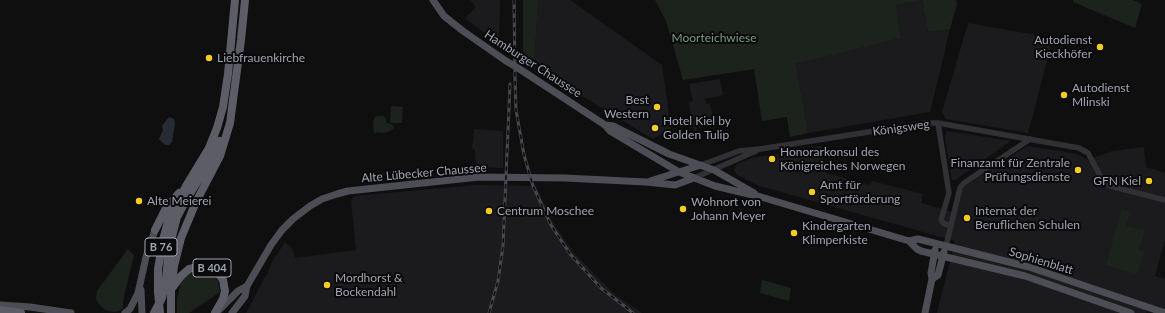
<!DOCTYPE html>
<html>
<head>
<meta charset="utf-8">
<style>
	body { margin:0 }
	canvas { display:block; background:#0f0f10 }
</style>
</head>
<body>
<canvas width="1165" height="313"></canvas>
<script>
const ctx = document.querySelector('canvas').getContext('2d');
ctx.lineJoin = 'round';
function paint(path, color) { ctx.fillStyle = color; ctx.fill(path, 'evenodd'); }
const poly = rows => new Path2D(rows.map(r => 'M' + r).join(''));
function stroke(path, color, width, dash) { ctx.strokeStyle = color; ctx.lineWidth = width; ctx.lineCap = dash ? 'butt' : 'round'; ctx.setLineDash(dash || []); ctx.stroke(path); }
function label(font, color, halo, rows, align = 'center') {
  ctx.font = font + ' Lato,sans-serif'; ctx.lineWidth = 4; ctx.setLineDash([]); ctx.textBaseline = 'middle'; ctx.strokeStyle = halo; ctx.fillStyle = color; for (const [text, x, y, turn = 0] of rows) {
    ctx.save(); ctx.translate(x, y); ctx.rotate((+turn || 0) * Math.PI / 180); ctx.textAlign = isNaN(turn) ? turn : align; if (halo) ctx.strokeText(text, 0, 0); ctx.fillText(text, 0, 0); ctx.restore();
  }
}
paint(poly([
	[470,0,500,0,499,44,465,18,476,7],
	[538,0,570,0,662,65,671,128,653,139,534,67],
	[922,0,928,32,950,29,930,112,808,133,796,64,901,38,896,5],
	[968,23,1053,38,1028,133,946,119,942,112],
	[720,79,723,95,704,99,705,99,706,104,710,103,715,125,699,128,698,123,696,123,697,131,694,132,689,102,693,101,689,84],
	[474,129,503,131,503,168,476,167,475,150,472,149],
	[947,131,1011,141,955,180,952,180,945,137],
	[821,146,826,173,870,185,872,181,923,194,921,203,956,213,962,190,966,185,1027,146,1077,154,1088,160,1112,151,1144,147,1146,167,1165,173,1165,239,1155,276,1165,279,1165,310,1148,304,1146,313,937,313,955,241,760,186,737,175,734,169,737,164,753,158],
	[477,185,536,186,552,221,573,252,614,294,642,313,246,313,268,272,272,262,285,242,292,248,295,258,356,250,351,201,354,196]
]), '#1b1b1d');
paint(poly([
	[523,0,538,0,534,67,523,60],
	[655,0,956,0,957,4,950,29,928,32,922,0,896,5,901,38,796,64,808,133,790,137,787,117,762,121,754,69,683,80,666,21],
	[1073,0,1133,0,1142,4,1135,28,1073,2],
	[391,106,403,107,402,123,390,123],
	[378,116,384,116,387,123,393,125,394,128,393,129,388,132,382,133,378,132,374,134,373,122,375,117],
	[1122,209,1130,212,1126,226,1145,230,1139,250,1144,252,1137,274,1106,265],
	[128,249,134,255,123,301,123,308,119,311,114,312,108,311,104,309,99,304,96,299,97,291],
	[199,270,210,272,218,281,220,292,192,311,189,313,177,313,177,299,181,282,185,277,192,272],
	[762,280,791,288,789,301,760,293]
]), '#1c231d');
paint(poly([
	[169,117,174,119,175,123,172,142,169,145,165,145,159,139,163,130,162,126]
]), '#262c34');
stroke(poly([
	[938,123,948,187,949,193,941,220,943,223,950,226],
	[701,165,739,151,760,149,926,123,938,123,1079,148,1088,153,1102,179,1110,186,1165,200],
	[694,178,756,151],
	[946,246,960,188,964,183,1030,139]
]), '#303035', 5.5);
stroke(poly([
	[433,0,444,16,463,31,506,61],
	[518,68,605,125,613,126,669,154,714,170,754,193],
	[605,125,610,131,679,172,715,186,761,197,909,241,918,239,1029,267,1165,313],
	[650,181,701,165],
	[909,241,917,249,921,251,1025,276,1131,313],
	[932,279,938,275,944,252],
	[141,290,142,313],
	[0,305,30,307,71,313],
	[125,313,130,309,138,293,146,257,155,230],
	[216,313,238,291,247,286],
	[232,313,245,296,247,286,271,245,282,230,293,219,310,206,322,199,337,194,348,191,479,177,565,178,646,182,675,185,694,178],
	[925,313,932,279,931,273,935,250]
]), '#4c4d55', 7);
stroke(poly([
	[155,230,165,210,179,193],
	[166,279,169,248,177,217,185,202,212,158,220,141],
	[172,288,181,276,189,269,200,266,211,268,218,273,223,280,225,291,223,299,215,313],
	[0,310,21,313],
	[160,313,158,292,158,269,163,240,168,221,186,186,209,148,217,128,223,107,228,74,235,0],
	[171,313,171,291,174,266,181,238,196,202,220,156,230,123,241,40,245,0]
]), '#5c5d67', 8);
const rail = poly([
	[514,0,515,79,516,110,524,155,533,186,551,225,570,254,601,288,633,313],
	[489,313,498,281,503,246,510,84]
]);
stroke(rail, '#47484f', 3);
stroke(rail, '#0a0a0b', 1.5, [4.5]);
stroke(poly([
	[506,61,518,68]
]), '#4c4d55', 7);
stroke(poly([
	[154,313,162,298,166,279]
]), '#5c5d67', 8);
for (const [x, y, r, color] of [
	[1100,47,4,"#f4cd24"],
	[209,58,4,"#f4cd24"],
	[1064,95,4,"#f4cd24"],
	[657,107,4,"#f4cd24"],
	[655,128,4,"#f4cd24"],
	[772,159,4,"#f4cd24"],
	[1078,170,4,"#f4cd24"],
	[1149,181,4,"#f4cd24"],
	[812,192,4,"#f4cd24"],
	[139,201,4,"#f4cd24"],
	[683,209,4,"#f4cd24"],
	[489,211,4,"#f4cd24"],
	[967,218,4,"#f4cd24"],
	[794,233,4,"#f4cd24"],
	[327,285,4,"#f4cd24"]
]) { const dot = new Path2D(); dot.arc(x, y, r, 0, 2 * Math.PI); ctx.fillStyle = color; ctx.fill(dot); stroke(dot, '#0a0a0b', 1.5); }
for (const [x, y, w] of [
	[161,247,32],
	[212,268,38]
]) { const box = new Path2D(); box.roundRect(x - w / 2, y - 9, w, 18, 3); ctx.fillStyle = '#0a0a0b'; ctx.fill(box); stroke(box, '#a0a3b2', 1); }
label('bold 11px', '#a0a3b2', null, [
	["B 76",161,247],
	["B 404",212,268]
]);
label('12px', '#769e7e', '#0a0a0b', [
	["Moorteichwiese",714,38]
]);
label('12px', '#a0a3b2', '#0a0a0b', [
	["Autodienst",1092,40,"right"],
	["Kieckhöfer",1092,54,"right"],
	["Liebfrauenkirche",217,58],
	["Autodienst",1072,88],
	["Mlinski",1072,102],
	["Best",649,100,"right"],
	["Western",649,114,"right"],
	["Hotel Kiel by",663,121],
	["Golden Tulip",663,135],
	["Honorarkonsul des",780,152],
	["Königreiches Norwegen",780,166],
	["Finanzamt für Zentrale",1070,163,"right"],
	["Prüfungsdienste",1070,177,"right"],
	["GFN Kiel",1141,181,"right"],
	["Amt für",820,185],
	["Sportförderung",820,199],
	["Alte Meierei",147,201],
	["Wohnort von",691,202],
	["Johann Meyer",691,216],
	["Centrum Moschee",497,211],
	["Internat der",975,211],
	["Beruflichen Schulen",975,225],
	["Kindergarten",802,226],
	["Klimperkiste",802,240],
	["Mordhorst &",335,278],
	["Bockendahl",335,292]
], 'left');
label('12px', '#a0a3b2', '#0a0a0b', [
	["Hamburger Chaussee",533,64,33],
	["Königsweg",901,128,-8],
	["Alte Lübecker Chaussee",424,173,-5],
	["Sophienblatt",1041,261,17]
]);
</script>
</body>
</html>
